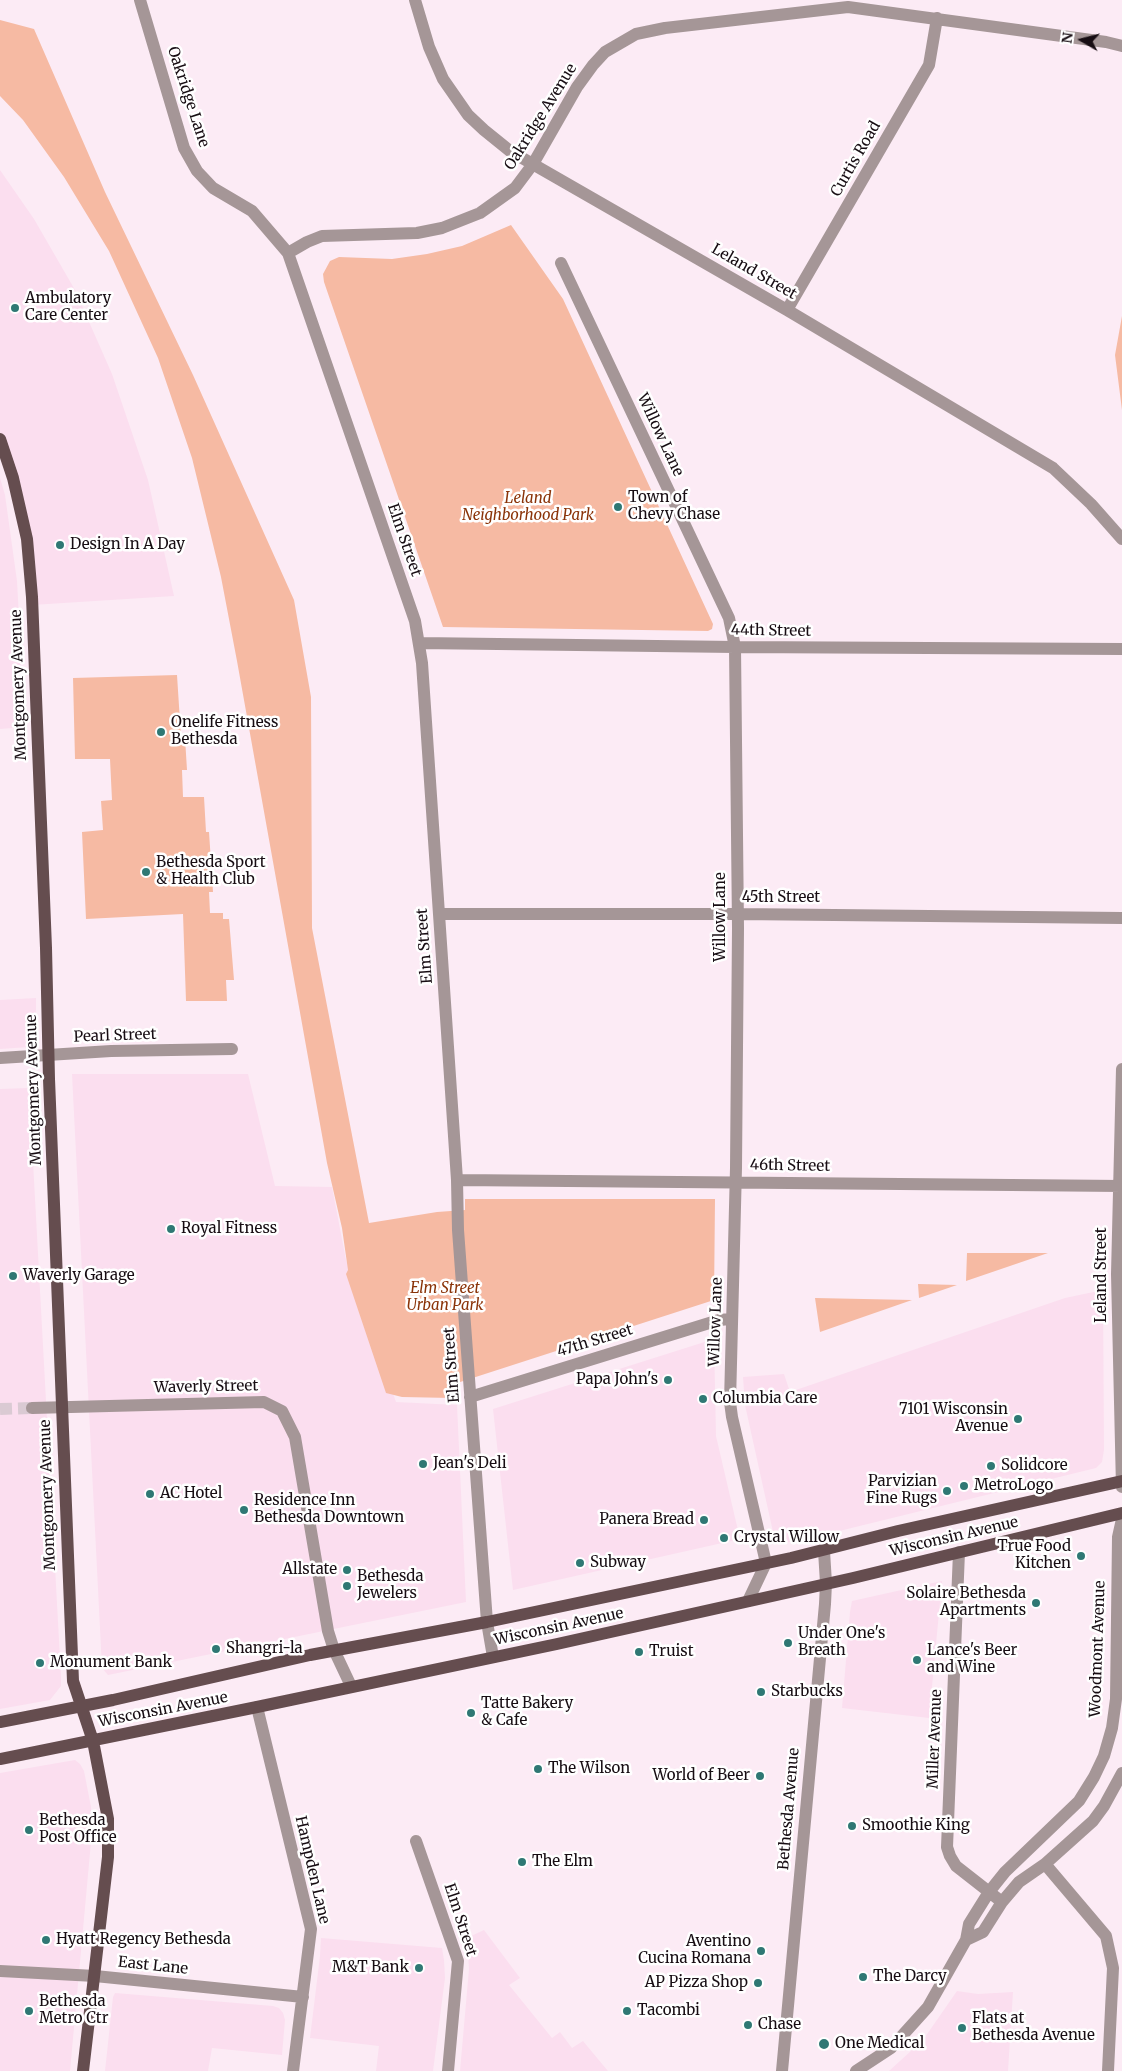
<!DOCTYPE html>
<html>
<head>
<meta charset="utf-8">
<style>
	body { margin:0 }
	#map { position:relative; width:1122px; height:2071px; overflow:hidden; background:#fcebf5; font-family:Merriweather,serif }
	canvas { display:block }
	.north { position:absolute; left:1057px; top:15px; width:50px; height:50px; -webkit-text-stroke:4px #fff; paint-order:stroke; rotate:278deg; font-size:14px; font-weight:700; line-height:20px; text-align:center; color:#170d13 }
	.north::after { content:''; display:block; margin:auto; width:18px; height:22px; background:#170d13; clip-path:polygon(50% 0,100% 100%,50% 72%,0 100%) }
</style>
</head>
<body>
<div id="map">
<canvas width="1122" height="2071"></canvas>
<div class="north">N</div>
</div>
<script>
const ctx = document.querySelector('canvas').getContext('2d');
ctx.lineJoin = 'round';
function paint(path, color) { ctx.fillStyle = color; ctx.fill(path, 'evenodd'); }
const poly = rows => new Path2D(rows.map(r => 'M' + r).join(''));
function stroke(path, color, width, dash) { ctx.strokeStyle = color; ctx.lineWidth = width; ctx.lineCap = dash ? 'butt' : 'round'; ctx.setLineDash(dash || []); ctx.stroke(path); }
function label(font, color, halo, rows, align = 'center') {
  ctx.font = font + ' Merriweather,serif'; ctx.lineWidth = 5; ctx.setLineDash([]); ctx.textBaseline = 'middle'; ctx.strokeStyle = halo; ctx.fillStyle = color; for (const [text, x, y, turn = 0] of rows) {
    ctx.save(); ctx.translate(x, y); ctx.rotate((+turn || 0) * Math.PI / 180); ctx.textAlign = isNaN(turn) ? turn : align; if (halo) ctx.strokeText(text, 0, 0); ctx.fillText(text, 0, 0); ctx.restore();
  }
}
paint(poly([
	[0,170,34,219,75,290,112,374,148,480,174,596,32,605,27,539,0,439],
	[0,478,5,495,17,581,25,727,0,729],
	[36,998,36,1038,34,1043,29,1047,0,1049,0,1000],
	[72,1074,248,1074,275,1186,332,1187,346,1260,396,1402,457,1405,466,1602,108,1675,102,1668],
	[29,1088,61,1677,61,1686,50,1700,0,1709,0,1089],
	[1103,1290,1104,1450,1102,1462,1096,1468,827,1534,780,1544,775,1541,745,1405,743,1377,784,1374,790,1392,1065,1298],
	[714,1339,716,1436,740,1539,513,1590,493,1409],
	[942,1581,929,1718,842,1708,850,1612,852,1601],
	[75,1760,80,1764,84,1771,91,1807,92,1831,70,2071,0,2071,0,1773],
	[484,1930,520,1978,509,1985,552,2038,560,2032,572,2048,583,2041,608,2071,460,2071,469,1969,467,1938],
	[321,1938,442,1948,444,1960,445,1978,433,2071,376,2071,379,2046,310,2038,320,1956],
	[957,1991,978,1994,1013,1992,1008,2071,889,2071,923,2040],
	[115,1993,273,2006,279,2008,283,2013,285,2020,282,2055,212,2048,208,2071,105,2071,113,1997]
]), '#fbdeef');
paint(poly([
	[0,20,34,29,105,192,193,375,294,600,311,697,312,928,369,1223,437,1212,465,1210,465,1199,715,1199,714,1300,454,1384,452,1398,402,1397,386,1393,346,1274,348,1270,342,1228,327,1163,237,661,221,577,192,458,158,358,109,251,64,177,23,120,0,96],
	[511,225,563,299,713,624,712,629,708,631,443,627,324,282,323,274,330,261,339,257,392,259,427,254,462,246],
	[1122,316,1122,410,1115,355],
	[177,675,181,737,185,738,187,770,182,770,183,797,204,797,206,832,209,832,213,892,209,892,210,913,223,913,223,919,229,919,234,980,226,980,227,1001,186,1001,183,914,86,919,82,832,103,830,101,801,112,800,110,759,75,759,73,678],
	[967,1253,1048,1253,966,1281],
	[918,1284,957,1285,919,1298],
	[815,1298,912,1300,820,1332]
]), '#f6baa3');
stroke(poly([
	[0,1409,32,1408]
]), '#dacad3', 12, [12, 6]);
stroke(poly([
	[140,0,184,148,197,171,213,188,252,211,288,253,415,621,422,663,457,1180,458,1230,487,1622,493,1657],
	[415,0,429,47,443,79,468,115,484,130,510,151,787,310,1053,468,1091,504,1122,539],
	[288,253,307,242,322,236,417,233,442,228,480,213,515,188,533,164,577,87,593,65,605,52,636,34,665,28,848,7,1106,42,1122,46],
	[561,263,729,618,735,647,738,928,736,1168,730,1402,732,1417,766,1563,748,1601],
	[787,310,929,65,937,18],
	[419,643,735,647,1122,649],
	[439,914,738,914,1122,918],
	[0,1058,111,1051,232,1049],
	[1122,1069,1117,1274,1122,1487],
	[457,1180,1122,1186],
	[470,1397,719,1320,731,1319],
	[32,1408,264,1402,282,1411,295,1437,328,1631,334,1650,351,1686],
	[959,1552,947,1847,950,1856,956,1866,1002,1902],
	[257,1707,311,1929,293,2071],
	[416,1841,458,1961,448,2071],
	[1045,1864,1106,1936,1113,1968,1108,2071],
	[966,1940,983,1932,1002,1902,1019,1882,1045,1864,1093,1821,1104,1806,1122,1773],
	[0,1971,95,1976,303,1997],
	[782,2071,825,1604,826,1583,824,1551],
	[856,2071,891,2048,928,2007,966,1940,969,1924,989,1892,1005,1872,1079,1801,1094,1777,1104,1756,1112,1728,1116,1699,1118,1537,1122,1519]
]), '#a59697', 12);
stroke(poly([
	[0,439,13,478,27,539,32,597,46,948,49,1079,73,1681,93,1741,108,1819,108,1857,83,2071],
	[0,1722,113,1700,310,1655,487,1622,791,1558,898,1531,1122,1481],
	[0,1759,257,1707,557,1644,853,1578,1122,1513]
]), '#654d4f', 12);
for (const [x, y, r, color] of [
	[15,308,5,"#2f7874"],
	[618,507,5,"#2f7874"],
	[60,545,5,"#2f7874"],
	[161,732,5,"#2f7874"],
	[146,872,5,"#2f7874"],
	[171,1229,5,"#2f7874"],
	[13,1276,5,"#2f7874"],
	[668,1380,5,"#2f7874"],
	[703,1399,5,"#2f7874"],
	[1018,1419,5,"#2f7874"],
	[423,1464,5,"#2f7874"],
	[991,1466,5,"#2f7874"],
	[964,1486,5,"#2f7874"],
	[947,1491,5,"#2f7874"],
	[150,1494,5,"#2f7874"],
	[244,1510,5,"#2f7874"],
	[704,1520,5,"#2f7874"],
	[724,1538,5,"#2f7874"],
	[1081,1556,5,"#2f7874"],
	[580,1563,5,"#2f7874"],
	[347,1570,5,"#2f7874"],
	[347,1586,5,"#2f7874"],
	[1036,1603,5,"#2f7874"],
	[788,1643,5,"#2f7874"],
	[216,1649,5,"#2f7874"],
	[639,1652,5,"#2f7874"],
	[917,1660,5,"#2f7874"],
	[40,1663,5,"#2f7874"],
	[761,1692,5,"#2f7874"],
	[471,1713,5,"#2f7874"],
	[538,1769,5,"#2f7874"],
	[760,1776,5,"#2f7874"],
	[852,1826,5,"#2f7874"],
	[29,1830,5,"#2f7874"],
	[522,1862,5,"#2f7874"],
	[46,1940,5,"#2f7874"],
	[761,1951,5,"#2f7874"],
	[419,1968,5,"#2f7874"],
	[863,1977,5,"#2f7874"],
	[758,1983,5,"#2f7874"],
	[29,2011,5,"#2f7874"],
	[627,2011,5,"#2f7874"],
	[748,2025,5,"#2f7874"],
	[962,2028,5,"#2f7874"],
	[824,2044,6,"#2f7874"]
]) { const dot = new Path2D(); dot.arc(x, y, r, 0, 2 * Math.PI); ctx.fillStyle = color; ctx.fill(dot); stroke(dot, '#fff', 2); }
label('15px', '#170d13', '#fff', [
	["Oakridge Lane",188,97,72],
	["Oakridge Avenue",541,117,-58],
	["Curtis Road",856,159,-60],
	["Leland Street",754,272,30],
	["Willow Lane",660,435,65],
	["Elm Street",404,540,71],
	["44th Street",771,631,1],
	["Montgomery Avenue",19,685,-92],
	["45th Street",781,898],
	["Willow Lane",721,917,-90],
	["Elm Street",425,946,-94],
	["Pearl Street",115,1036,-2],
	["Montgomery Avenue",34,1090,-92],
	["46th Street",790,1166,1],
	["Leland Street",1102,1275,-90],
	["Willow Lane",716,1322,-88],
	["47th Street",595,1341,-17],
	["Elm Street",452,1365,-94],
	["Waverly Street",206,1387,-1],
	["Montgomery Avenue",48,1495,-92],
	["Wisconsin Avenue",954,1537,-13],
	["Wisconsin Avenue",559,1627,-12],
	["Woodmont Avenue",1098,1649,-88],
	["Wisconsin Avenue",163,1710,-11],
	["Miller Avenue",935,1739,-88],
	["Bethesda Avenue",789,1809,-85],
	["Hampden Lane",312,1870,77],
	["Elm Street",460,1920,72],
	["East Lane",153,1966,6]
]);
label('15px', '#170d13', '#fff', [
	["Ambulatory",25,299],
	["Care Center",25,316],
	["Town of",628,498],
	["Chevy Chase",628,515],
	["Design In A Day",70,545],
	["Onelife Fitness",171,723],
	["Bethesda",171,740],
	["Bethesda Sport",156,863],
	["& Health Club",156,880],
	["Royal Fitness",181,1229],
	["Waverly Garage",23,1276],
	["Papa John's",658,1380,"right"],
	["Columbia Care",713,1399],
	["7101 Wisconsin",1008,1410,"right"],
	["Avenue",1008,1427,"right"],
	["Jean's Deli",433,1464],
	["Solidcore",1001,1466],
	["Parvizian",937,1482,"right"],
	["Fine Rugs",937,1499,"right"],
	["MetroLogo",974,1486],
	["AC Hotel",160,1494],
	["Residence Inn",254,1501],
	["Bethesda Downtown",254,1518],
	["Panera Bread",694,1520,"right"],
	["Crystal Willow",734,1538],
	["True Food",1071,1547,"right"],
	["Kitchen",1071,1564,"right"],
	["Subway",590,1563],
	["Allstate",337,1570,"right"],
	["Bethesda",357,1577],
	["Jewelers",357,1594],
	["Solaire Bethesda",1026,1594,"right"],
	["Apartments",1026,1611,"right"],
	["Under One's",798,1634],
	["Breath",798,1651],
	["Shangri-la",226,1649],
	["Lance's Beer",927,1651],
	["and Wine",927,1668],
	["Truist",649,1652],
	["Monument Bank",50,1663],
	["Starbucks",771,1692],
	["Tatte Bakery",481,1704],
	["& Cafe",481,1721],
	["The Wilson",548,1769],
	["World of Beer",750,1776,"right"],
	["Bethesda",39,1821],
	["Post Office",39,1838],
	["Smoothie King",862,1826],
	["The Elm",532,1862],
	["Hyatt Regency Bethesda",56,1940],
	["Aventino",751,1942,"right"],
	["Cucina Romana",751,1959,"right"],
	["M&T Bank",409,1968,"right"],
	["The Darcy",873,1977],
	["AP Pizza Shop",748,1983,"right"],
	["Bethesda",39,2002],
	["Metro Ctr",39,2019],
	["Tacombi",637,2011],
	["Flats at",972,2019],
	["Bethesda Avenue",972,2036],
	["Chase",758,2025],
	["One Medical",835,2044]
], 'left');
label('italic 15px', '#8a3308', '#fff', [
	["Leland",528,499],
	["Neighborhood Park",528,516],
	["Elm Street",445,1289],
	["Urban Park",445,1306]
]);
</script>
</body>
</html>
